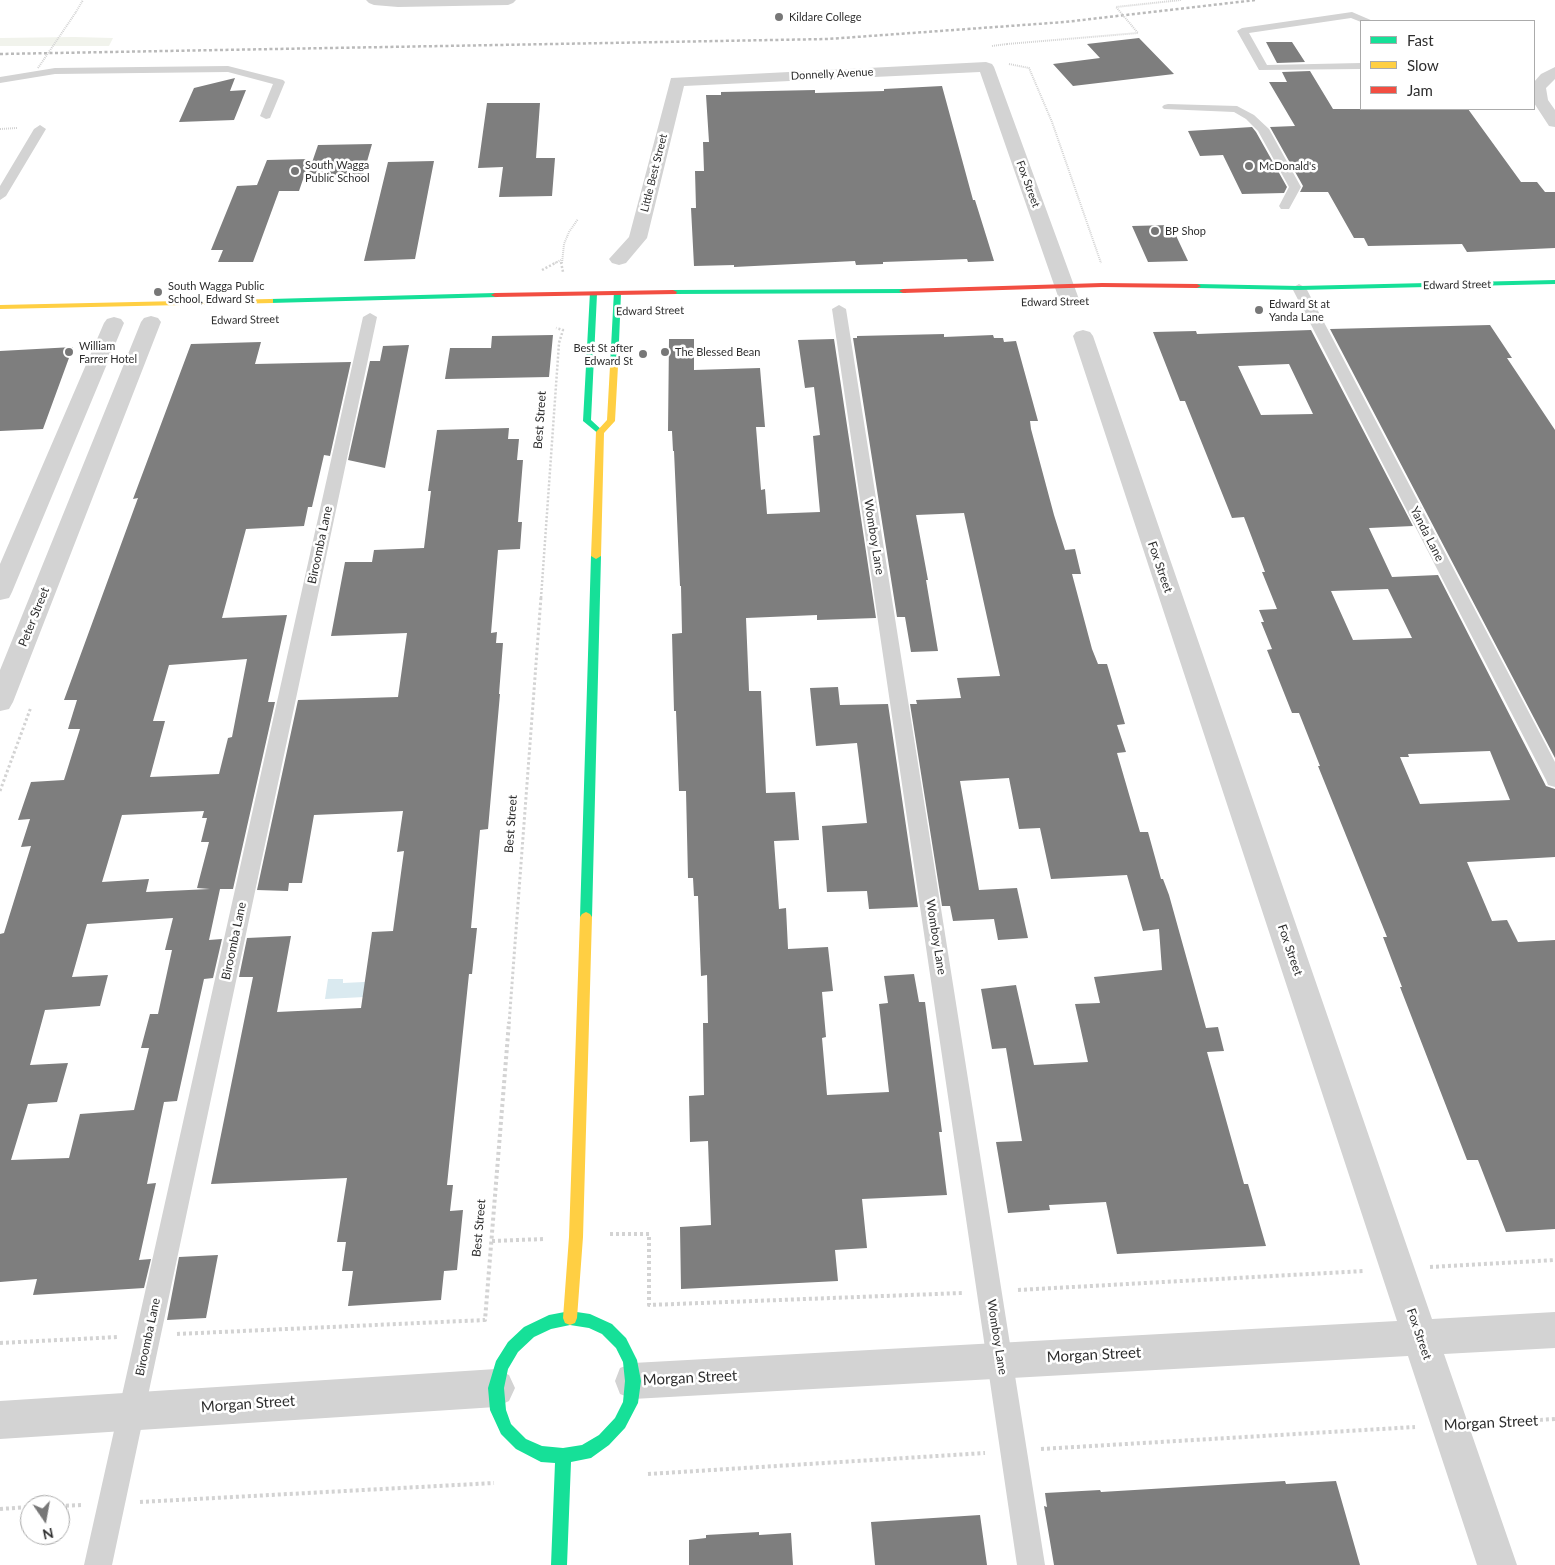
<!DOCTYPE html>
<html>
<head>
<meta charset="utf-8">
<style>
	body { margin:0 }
	#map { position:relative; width:1555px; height:1565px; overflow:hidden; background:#fff; font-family:Lato,sans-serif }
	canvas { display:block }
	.legend { position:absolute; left:1360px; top:20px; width:175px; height:90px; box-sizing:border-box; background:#fff; border:1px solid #ababab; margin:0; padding:6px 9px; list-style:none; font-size:15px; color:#2e2e2e }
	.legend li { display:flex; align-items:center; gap:10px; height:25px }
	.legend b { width:25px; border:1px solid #ababab }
	.north { position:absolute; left:20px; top:1495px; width:50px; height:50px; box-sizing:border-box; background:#fff; border:1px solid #ababab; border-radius:50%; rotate:168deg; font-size:14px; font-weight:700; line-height:20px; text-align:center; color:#2e2e2e }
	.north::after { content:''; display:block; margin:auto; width:18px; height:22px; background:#777; clip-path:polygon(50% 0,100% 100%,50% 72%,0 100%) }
</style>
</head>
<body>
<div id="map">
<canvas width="1555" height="1565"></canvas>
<ul class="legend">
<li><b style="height:6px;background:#16e098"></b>Fast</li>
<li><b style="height:6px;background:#ffcf43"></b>Slow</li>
<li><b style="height:6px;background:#f24e42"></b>Jam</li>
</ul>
<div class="north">N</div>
</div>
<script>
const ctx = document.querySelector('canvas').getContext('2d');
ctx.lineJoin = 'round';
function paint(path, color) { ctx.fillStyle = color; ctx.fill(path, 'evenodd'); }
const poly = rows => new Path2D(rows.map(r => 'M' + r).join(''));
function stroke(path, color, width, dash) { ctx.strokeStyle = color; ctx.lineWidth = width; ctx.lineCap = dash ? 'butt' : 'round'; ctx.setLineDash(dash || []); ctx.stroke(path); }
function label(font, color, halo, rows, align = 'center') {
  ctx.font = font + ' Lato,sans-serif'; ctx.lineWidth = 5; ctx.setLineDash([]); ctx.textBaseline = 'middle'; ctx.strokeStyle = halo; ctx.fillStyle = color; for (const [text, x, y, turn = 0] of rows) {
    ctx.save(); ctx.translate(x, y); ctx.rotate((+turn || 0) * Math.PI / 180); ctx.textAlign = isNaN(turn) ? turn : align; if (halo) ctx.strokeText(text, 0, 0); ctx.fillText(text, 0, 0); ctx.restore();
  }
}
paint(poly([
	[0,38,74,37,113,38,109,46,0,46]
]), '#f1f3ec');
paint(poly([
	[328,979,343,979,343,983,406,980,404,995,325,999]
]), '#daeaf0');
paint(poly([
	[1139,38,1174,74,1073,86,1053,64,1100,58,1087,44],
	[1266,42,1292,42,1305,62,1277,63],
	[1310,71,1333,109,1468,109,1521,182,1537,182,1545,192,1555,192,1555,248,1467,252,1462,244,1368,246,1364,238,1354,238,1328,192,1300,192,1303,186,1270,127,1295,126,1269,82,1287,82,1282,72],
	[235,78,230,91,246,90,234,120,179,122,194,88],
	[942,86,973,200,975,200,994,261,968,262,967,259,883,262,883,264,856,265,855,261,734,267,734,265,694,266,691,208,696,208,695,171,704,171,703,142,709,142,706,95,721,95,721,92,815,90,815,93,884,91,884,89],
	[487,103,540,103,536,158,555,158,552,196,499,197,503,167,478,168],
	[1252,127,1256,132,1287,187,1284,193,1242,194,1223,155,1200,156,1188,131],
	[372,144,362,179,306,180,318,145],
	[310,159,299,191,279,191,253,262,218,262,223,250,211,250,237,186,257,185,267,160],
	[434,161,415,259,364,261,388,162],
	[1171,225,1188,261,1148,262,1132,226],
	[1490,325,1512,358,1507,358,1555,430,1555,758,1330,329],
	[1311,330,1413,526,1369,528,1392,577,1438,575,1546,786,1555,789,1555,857,1467,862,1492,921,1507,920,1518,942,1555,940,1555,1229,1506,1232,1478,1160,1467,1160,1400,987,1402,987,1383,937,1387,937,1318,766,1320,766,1299,713,1292,713,1267,650,1272,649,1261,622,1264,622,1259,610,1277,609,1262,572,1265,572,1244,517,1232,518,1185,401,1180,401,1153,332,1196,331,1197,334],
	[1289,364,1313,414,1261,415,1238,366],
	[1388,589,1412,638,1353,640,1331,591],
	[1490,751,1510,800,1420,804,1400,757,1409,757,1408,754],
	[944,334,944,337,993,335,994,338,1003,338,1004,342,1016,341,1038,421,1030,421,1031,429,1054,515,1065,550,1075,549,1081,574,1072,574,1092,649,1098,664,1107,664,1125,724,1117,725,1126,752,1117,753,1140,832,1148,832,1161,879,1163,879,1169,895,1206,1028,1218,1027,1224,1051,1207,1052,1244,1184,1248,1184,1266,1246,1117,1254,1106,1202,1049,1205,1050,1210,1008,1213,996,1142,1022,1141,1006,1048,992,1049,981,989,1016,985,1034,1065,1088,1062,1075,1004,1100,1003,1094,977,1162,970,1159,929,1143,931,1127,875,1051,879,1040,828,1019,829,1009,778,960,781,979,890,1017,888,1028,938,998,940,994,919,953,921,950,906,942,906,910,704,917,704,916,700,961,698,957,678,1000,676,964,513,916,515,928,580,926,580,938,651,911,652,905,617,897,617,853,338,857,338,857,336],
	[553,335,549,377,445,379,450,348,491,348,492,336],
	[669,339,694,339,694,370,760,368,765,427,756,427,761,490,765,489,767,514,820,512,813,436,820,435,814,387,805,388,798,340,834,339,876,618,817,620,817,615,746,618,749,691,761,691,766,793,795,792,799,840,774,841,779,909,786,908,788,949,828,947,833,991,822,992,826,1037,822,1038,827,1095,889,1092,879,1004,888,1003,884,976,914,974,919,1002,925,1002,942,1132,939,1132,947,1195,862,1199,867,1248,835,1250,838,1281,681,1289,680,1227,711,1225,708,1141,690,1142,689,1096,704,1095,703,1023,708,1023,707,975,701,976,698,896,694,896,693,878,688,878,686,791,679,791,676,711,674,711,672,634,682,633,681,586,680,586,674,451,673,451,672,431,668,431],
	[261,342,255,364,351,362,330,456,324,455,312,507,308,507,304,526,246,529,222,618,287,615,268,702,275,702,233,889,220,889,209,940,222,939,213,978,204,979,177,1101,164,1102,147,1184,156,1183,139,1260,151,1259,144,1288,33,1295,37,1279,0,1282,0,934,4,933,31,846,21,847,30,819,18,820,31,782,64,780,80,729,68,729,77,700,64,700,138,498,133,499,191,344],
	[247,659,232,737,228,738,219,774,150,777,165,721,153,721,169,665],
	[204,811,202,818,207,818,201,842,209,842,197,888,210,889,146,892,149,879,102,882,122,815],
	[173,918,165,950,172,950,158,1014,150,1014,141,1048,149,1048,134,1110,80,1114,69,1158,11,1160,28,1104,57,1102,68,1063,30,1065,45,1010,100,1006,108,975,72,977,87,924],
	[409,345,385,468,348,460,370,361,380,361,383,346],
	[73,347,43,429,0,431,0,351],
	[509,428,508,439,519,439,517,460,523,460,518,522,522,522,520,549,498,550,491,633,497,632,496,643,503,643,499,694,500,694,488,829,480,830,471,928,477,928,472,974,469,974,447,1185,453,1185,450,1211,463,1210,457,1270,444,1271,441,1300,348,1306,353,1271,342,1271,346,1242,337,1242,347,1178,211,1184,253,977,239,977,247,938,291,936,277,1012,361,1008,372,932,393,931,404,851,397,852,403,811,314,815,302,883,289,883,288,891,257,890,298,700,398,697,407,633,331,636,345,562,372,562,374,550,424,548,431,491,428,491,437,430],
	[838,687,840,705,888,704,918,907,869,909,867,891,827,892,822,826,867,823,857,743,816,746,810,688],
	[218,1255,206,1318,167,1320,179,1257],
	[1285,1481,1286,1484,1336,1481,1360,1565,1054,1565,1044,1506,1047,1507,1045,1493,1100,1490,1101,1492],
	[980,1515,987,1565,875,1565,871,1522],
	[759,1532,759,1535,791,1533,793,1565,689,1565,689,1540,706,1538,706,1535]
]), '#7e7e7e');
stroke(poly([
	[76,12,83,0],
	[992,46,1007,44],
	[1009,64,1029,68,1052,122,1101,263],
	[0,129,17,128],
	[555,263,561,260],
	[562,263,564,244,569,232,578,219]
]), '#d3d3d3', 2, [1, 1]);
stroke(poly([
	[561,262,563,272],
	[542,270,557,262],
	[541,598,559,343,563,330,556,328]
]), '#d3d3d3', 2.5, [2, 2]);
stroke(poly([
	[0,791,31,707],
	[509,1024,541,597]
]), '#d3d3d3', 3, [2.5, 2.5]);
stroke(poly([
	[610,1234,649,1234,649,1305,962,1293],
	[492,1241,544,1239],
	[1430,1267,1555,1260],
	[1018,1290,1364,1271],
	[177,1334,485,1320,509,1022],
	[0,1343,118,1337],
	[1486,1423,1555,1419],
	[1041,1449,1415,1427],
	[648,1474,985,1453],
	[140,1502,494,1483],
	[60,1506,82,1505],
	[0,1509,30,1507]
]), '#d3d3d3', 4, [3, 3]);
paint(poly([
	[1352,12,1373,21,1361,22,1351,18,1249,33,1267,65,1361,63,1361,69,1259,70,1237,31,1242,28,1352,12],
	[228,66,283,80,285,82,270,118,266,119,260,116,273,84,228,72,55,74,0,83,0,77,55,68,228,66],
	[1168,104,1237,106,1254,115,1269,129,1301,187,1289,209,1281,209,1279,206,1289,187,1258,131,1246,119,1234,112,1164,109,1162,107,1164,105,1168,104],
	[40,125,46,129,6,196,0,200,0,186,34,129,40,125],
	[1299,284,1306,288,1555,762,1555,787,1548,785,1546,780,1292,288,1299,284],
	[839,305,846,309,1045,1565,1017,1565,832,309,839,305],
	[370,313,377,317,112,1565,84,1565,363,317,370,313]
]), '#d3d3d3');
paint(poly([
	[366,0,516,0,513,3,508,5,398,7,374,5,369,3,366,0],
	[986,62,992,64,994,67,1080,302,1077,306,1070,308,1063,306,1060,302,980,72,684,86,647,238,626,263,619,265,612,263,609,259,629,237,671,78,986,62],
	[1555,67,1555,79,1546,88,1548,100,1555,110,1555,127,1549,126,1534,103,1534,82,1541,74,1555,67],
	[151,316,158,318,161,322,13,702,9,709,0,711,0,670,141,322,144,318,151,316],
	[114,317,121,319,124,323,12,592,9,598,0,600,0,564,104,323,107,319,114,317],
	[1083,330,1090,332,1093,336,1432,1319,1555,1312,1555,1348,1444,1354,1517,1565,1477,1565,1408,1356,633,1399,620,1394,615,1381,620,1368,633,1363,1397,1321,1073,336,1076,332,1083,330],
	[496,1369,509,1375,515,1388,509,1401,496,1407,0,1439,0,1401,496,1369]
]), '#d3d3d3');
paint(poly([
	[1555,280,1555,284,1299,290,1197,288,1193,286,1197,284,1299,286,1555,280],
	[903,289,906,289,906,293,673,294,669,292,673,290,903,289],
	[614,291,621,293,618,366,614,369,610,366,614,291],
	[590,292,597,294,591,420,604,432,600,435,583,421,590,292],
	[495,293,499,295,498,297,270,303,266,301,270,299,495,293],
	[596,553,601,556,592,917,590,920,586,922,582,920,580,917,591,556,596,553],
	[570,1311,590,1314,612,1324,626,1338,637,1360,641,1381,638,1403,625,1428,609,1445,591,1458,571,1462,567,1565,551,1565,555,1463,541,1462,516,1449,501,1434,490,1410,488,1388,496,1361,508,1342,524,1327,549,1315,570,1311],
	[570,1325,589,1328,602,1334,616,1348,623,1362,625,1381,623,1402,615,1418,599,1435,582,1445,563,1448,542,1446,526,1439,511,1424,506,1410,504,1388,508,1369,518,1352,534,1337,551,1329,570,1325]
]), '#16e098');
paint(poly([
	[270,299,273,299,273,303,0,309,0,305,270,299],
	[614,363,618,366,615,421,604,433,601,556,596,559,591,556,596,432,607,420,610,366,614,363],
	[586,912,590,914,592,917,583,1237,577,1318,575,1323,570,1325,565,1323,563,1318,569,1237,580,917,582,914,586,912]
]), '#ffcf43');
paint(poly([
	[1102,283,1197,284,1201,286,1197,288,1102,287,903,293,899,291,903,289,1102,283],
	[673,290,677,292,676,294,495,297,491,295,495,293,673,290]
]), '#f24e42');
stroke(poly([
	[0,54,828,39,1065,22,1256,0]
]), '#bababa', 2.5, [3, 2.5]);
stroke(poly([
	[1007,44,1138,33,1116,7,1181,0],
	[38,68,76,12]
]), '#d3d3d3', 2, [1, 1]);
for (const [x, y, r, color] of [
	[779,17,5,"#777"],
	[1249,166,5,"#777"],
	[295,171,5,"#777"],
	[1155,231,5,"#777"],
	[158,292,5,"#777"],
	[1259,310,5,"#777"],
	[69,352,5,"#777"],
	[665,352,5,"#777"],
	[643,354,5,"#777"]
]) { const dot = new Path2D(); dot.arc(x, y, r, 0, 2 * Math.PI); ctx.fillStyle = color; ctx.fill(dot); stroke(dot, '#fff', 2); }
label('11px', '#2e2e2e', '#fff', [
	["Kildare College",789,17],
	["South Wagga",305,165],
	["Public School",305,178],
	["McDonald's",1259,166],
	["BP Shop",1165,231],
	["South Wagga Public",168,286],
	["School, Edward St",168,299],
	["Edward St at",1269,304],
	["Yanda Lane",1269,317],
	["William",79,346],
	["Farrer Hotel",79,359],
	["Best St after",633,348,"right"],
	["Edward St",633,361,"right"],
	["The Blessed Bean",675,352]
], 'left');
label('11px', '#2e2e2e', '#fff', [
	["Donnelly Avenue",832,74,-3],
	["Little Best Street",654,173,-76],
	["Fox Street",1028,184,70],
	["Edward Street",1457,285,-1],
	["Edward Street",1055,302,-1],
	["Edward Street",650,311,-1],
	["Edward Street",245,320,-1]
]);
label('12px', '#2e2e2e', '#fff', [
	["Best Street",540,420,-86],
	["Yanda Lane",1427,534,63],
	["Womboy Lane",874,537,81],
	["Biroomba Lane",320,545,-78],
	["Fox Street",1160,567,71],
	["Peter Street",34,617,-68],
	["Best Street",511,824,-86],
	["Womboy Lane",936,937,81],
	["Biroomba Lane",234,941,-78],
	["Fox Street",1290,950,71],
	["Best Street",479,1228,-85],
	["Fox Street",1419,1334,71],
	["Biroomba Lane",148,1337,-78],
	["Womboy Lane",997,1337,81]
]);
label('15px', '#2e2e2e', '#fff', [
	["Morgan Street",1094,1355,-3],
	["Morgan Street",690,1378,-3],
	["Morgan Street",248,1404,-4],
	["Morgan Street",1491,1423,-3]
]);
</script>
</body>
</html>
